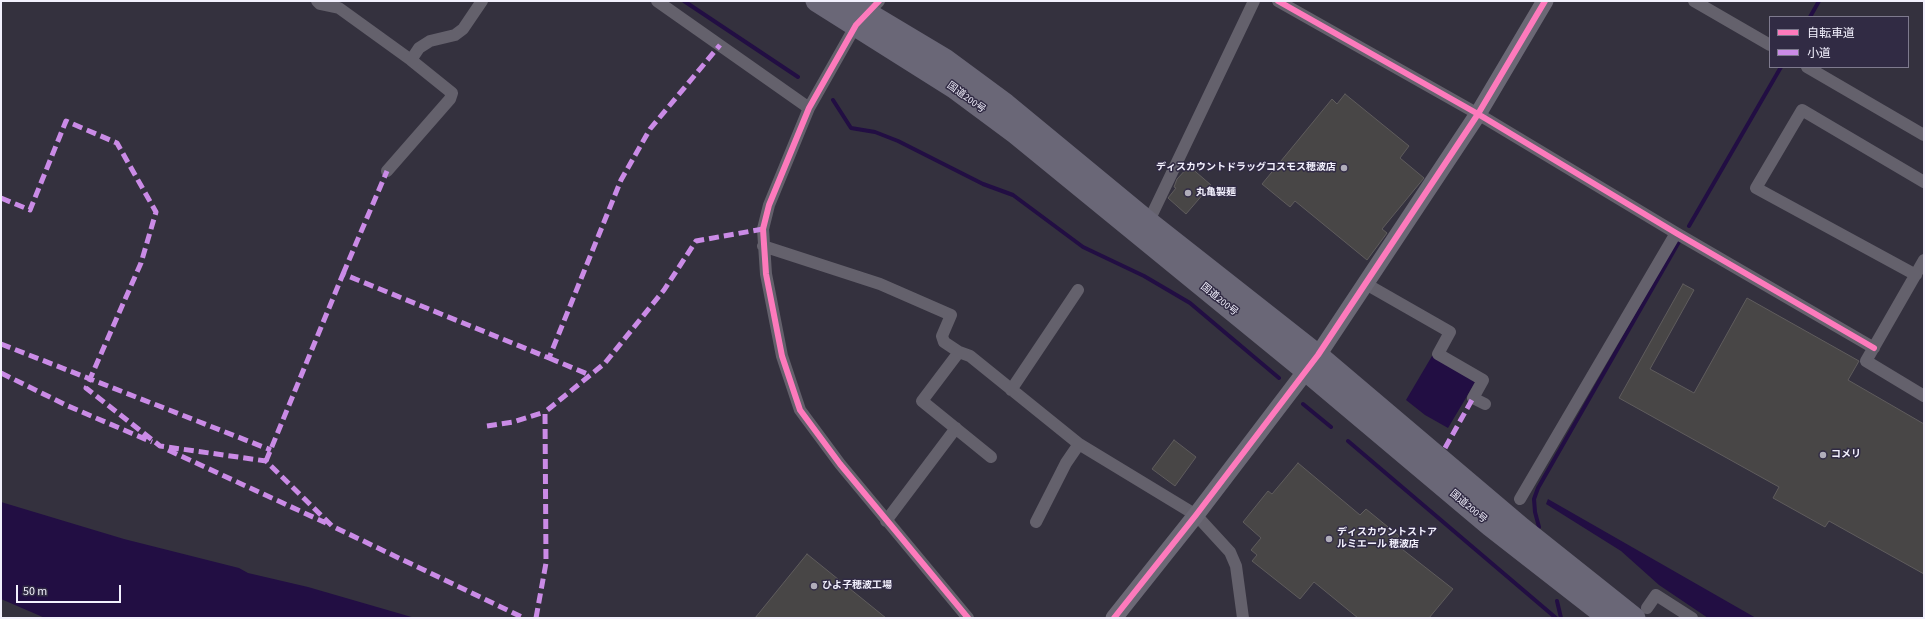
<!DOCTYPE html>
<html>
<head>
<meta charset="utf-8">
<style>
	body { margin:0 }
	#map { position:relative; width:1925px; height:619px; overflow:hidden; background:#34313e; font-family:"Source Sans 3","Noto Sans JP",sans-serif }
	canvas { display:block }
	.frame { position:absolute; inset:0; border:2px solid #f2f0fd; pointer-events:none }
	.legend { position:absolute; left:1769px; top:16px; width:140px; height:52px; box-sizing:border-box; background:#312b44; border:1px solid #7e7a8e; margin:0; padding:5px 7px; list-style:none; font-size:12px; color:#f2f0fd }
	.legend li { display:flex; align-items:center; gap:8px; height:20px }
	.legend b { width:20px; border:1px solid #7e7a8e }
	.scale { position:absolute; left:16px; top:585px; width:105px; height:18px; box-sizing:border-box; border:2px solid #f2f0fd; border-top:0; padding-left:5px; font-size:12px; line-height:14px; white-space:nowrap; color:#f2f0fd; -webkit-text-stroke:3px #312b44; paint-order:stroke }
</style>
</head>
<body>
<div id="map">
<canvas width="1925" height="619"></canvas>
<div class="frame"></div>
<ul class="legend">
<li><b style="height:5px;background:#fd7abc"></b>自転車道</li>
<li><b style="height:5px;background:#ca8be6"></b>小道</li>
</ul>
<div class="scale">50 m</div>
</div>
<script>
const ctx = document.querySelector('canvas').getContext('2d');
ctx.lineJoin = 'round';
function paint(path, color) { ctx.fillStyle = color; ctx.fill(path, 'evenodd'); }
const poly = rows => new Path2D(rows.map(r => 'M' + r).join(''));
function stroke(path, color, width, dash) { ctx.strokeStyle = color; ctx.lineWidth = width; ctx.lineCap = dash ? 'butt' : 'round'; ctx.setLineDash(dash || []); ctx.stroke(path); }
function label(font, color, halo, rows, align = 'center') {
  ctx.font = font + ' "Source Sans 3","Noto Sans JP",sans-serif'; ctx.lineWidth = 3; ctx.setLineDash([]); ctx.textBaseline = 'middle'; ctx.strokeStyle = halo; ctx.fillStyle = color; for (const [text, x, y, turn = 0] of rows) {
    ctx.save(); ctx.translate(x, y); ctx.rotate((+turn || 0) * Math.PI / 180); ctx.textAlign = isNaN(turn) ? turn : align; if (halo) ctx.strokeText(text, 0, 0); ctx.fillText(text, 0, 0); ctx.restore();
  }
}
paint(poly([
	[1432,356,1476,381,1448,428,1425,415,1406,400],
	[1548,499,1756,618,1708,618,1659,585,1621,551,1546,504],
	[1,502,124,539,239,568,248,573,308,587,415,618,45,618,1,599]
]), '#220e43');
stroke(poly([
	[684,1,798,77],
	[1810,17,1819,1],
	[833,100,851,128,875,132,898,141,983,184,1013,195,1083,247,1144,276,1190,303,1279,378],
	[1689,226,1781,67],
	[1303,404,1331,427],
	[1348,441,1556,618],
	[1539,527,1535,512,1534,499,1538,488,1680,240],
	[1557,601,1561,618]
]), '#220e43', 4);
const building = poly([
	[1345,94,1409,146,1400,158,1424,178,1382,229,1387,233,1367,260,1295,201,1290,207,1262,184,1332,99,1337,104,1345,94],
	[1189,166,1211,185,1186,214,1168,198,1176,188,1174,187,1177,179,1189,166],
	[1683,284,1694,290,1650,369,1694,393,1747,298,1859,361,1848,380,1924,424,1924,574,1829,521,1825,527,1773,498,1779,487,1619,398,1683,284],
	[1174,440,1196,457,1175,486,1152,469,1174,440],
	[1298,463,1360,515,1366,509,1399,536,1393,542,1453,589,1429,618,1358,618,1314,582,1300,599,1252,561,1257,555,1251,550,1261,538,1243,522,1268,491,1272,494,1298,463],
	[807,554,886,618,755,618,807,554]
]);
paint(building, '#484646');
stroke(building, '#5f5c5d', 1);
stroke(poly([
	[317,1,320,4,339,8,411,60],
	[657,1,809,108],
	[879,1,856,25,809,108,769,205,763,229,766,274,782,356,800,410,840,464,968,618],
	[1278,1,1478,114,1676,233,1874,348],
	[1694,1,1770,45],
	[1807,67,1924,135],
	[387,171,450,99,452,93,411,60,419,48,430,41,455,35,463,29,482,1],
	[1147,225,1254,1],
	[763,246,880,284,951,315,942,336,944,342,959,352,970,356,1079,444,1196,515,1230,552,1236,566,1243,618],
	[1924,260,1866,361,1924,396],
	[1916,275,1756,188,1802,110,1924,182],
	[1366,284,1450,332,1438,354,1483,380,1473,398,1485,404],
	[959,352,922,401,991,457],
	[1011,390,1078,290],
	[1520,499,1676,233],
	[886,521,956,428],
	[1036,522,1066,463,1079,444],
	[1647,608,1656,595,1692,618]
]), '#64616c', 12);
stroke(poly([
	[1114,618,1196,515,1318,355,1478,114,1545,1]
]), '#6b6875', 17);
stroke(poly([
	[816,1,954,88,1016,134,1306,371,1490,526,1608,618],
	[848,1,945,59,1006,104,1149,222,1318,355,1522,528,1635,618]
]), '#6a6777', 21);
stroke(poly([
	[1,198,30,210,66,121,117,143,156,212,141,263,86,388,160,446,266,461,332,526,524,618],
	[343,274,387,171],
	[1,344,271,450],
	[549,358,590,375],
	[1,373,68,406,152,442],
	[487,426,513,422,545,412],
	[1445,448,1473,398],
	[168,450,326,523],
	[266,461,343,274,549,358,621,180,650,129,720,45],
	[536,618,546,563,545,412,605,363,664,290,696,241,763,229]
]), '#ca8be6', 5, [10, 5]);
stroke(poly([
	[879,1,856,25,809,108,769,205,763,229,766,274,782,356,800,410,840,464,968,618],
	[1278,1,1478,114,1676,233,1874,348],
	[1114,618,1196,515,1318,355,1478,114,1545,1]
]), '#fd7abc', 6);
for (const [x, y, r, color] of [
	[1344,168,4,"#b0adba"],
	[1188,193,4,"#b0adba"],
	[1823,455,4,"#b0adba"],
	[1329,539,4,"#b0adba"],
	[814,586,4,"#b0adba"]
]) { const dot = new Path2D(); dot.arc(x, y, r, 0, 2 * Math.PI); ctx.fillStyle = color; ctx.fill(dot); stroke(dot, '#312b44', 1.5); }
label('10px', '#f2f0fd', '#312b44', [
	["国道200号",966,98,36],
	["国道200号",1219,300,39],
	["国道200号",1468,507,40]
]);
label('bold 10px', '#f2f0fd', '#312b44', [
	["ディスカウントドラッグコスモス穂波店",1336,168,"right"],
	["丸亀製麺",1196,193],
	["コメリ",1831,455],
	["ディスカウントストア",1337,533],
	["ルミエール 穂波店",1337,545],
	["ひよ子穂波工場",822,586]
], 'left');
</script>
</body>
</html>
